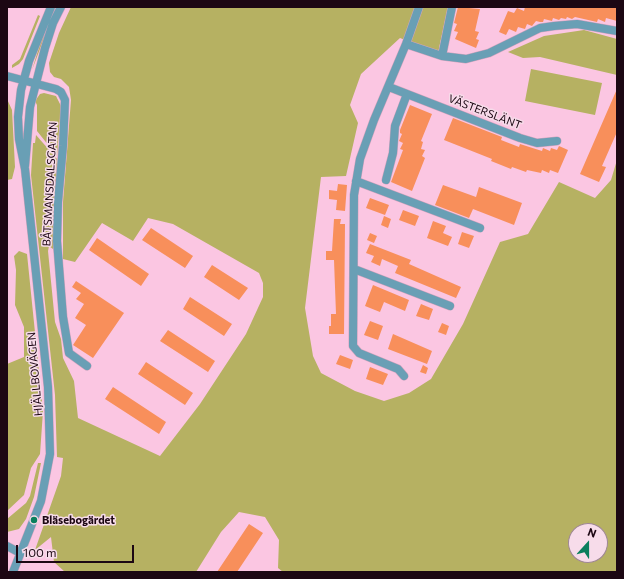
<!DOCTYPE html>
<html>
<head>
<meta charset="utf-8">
<style>
	body { margin:0 }
	#map { position:relative; width:624px; height:579px; overflow:hidden; background:#fbc6e2; font-family:Commissioner,sans-serif }
	canvas { display:block }
	.frame { position:absolute; inset:0; border:8px solid #1c0713; pointer-events:none }
	.north { position:absolute; left:568px; top:523px; width:40px; height:40px; box-sizing:border-box; background:#f7dcea; border:1px solid #9f8794; border-radius:50%; rotate:21deg; font-size:11px; font-weight:700; line-height:16px; text-align:center; color:#1c0713 }
	.north::after { content:''; display:block; margin:auto; width:14px; height:18px; background:#0a7f5d; clip-path:polygon(50% 0,100% 100%,50% 72%,0 100%) }
	.scale { position:absolute; left:16px; top:545px; width:118px; height:18px; box-sizing:border-box; border:2px solid #1c0713; border-top:0; padding-left:5px; font-size:12px; line-height:14px; white-space:nowrap; color:#1c0713; -webkit-text-stroke:3px #f7dcea; paint-order:stroke }
</style>
</head>
<body>
<div id="map">
<canvas width="624" height="579"></canvas>
<div class="frame"></div>
<div class="north">N</div>
<div class="scale">100 m</div>
</div>
<script>
const ctx = document.querySelector('canvas').getContext('2d');
ctx.lineJoin = 'round';
function paint(path, color) { ctx.fillStyle = color; ctx.fill(path, 'evenodd'); }
const poly = rows => new Path2D(rows.map(r => 'M' + r).join(''));
function stroke(path, color, width, dash) { ctx.strokeStyle = color; ctx.lineWidth = width; ctx.lineCap = dash ? 'butt' : 'round'; ctx.setLineDash(dash || []); ctx.stroke(path); }
function label(font, color, halo, rows, align = 'center') {
  ctx.font = font + ' Commissioner,sans-serif'; ctx.lineWidth = 3; ctx.setLineDash([]); ctx.textBaseline = 'middle'; ctx.strokeStyle = halo; ctx.fillStyle = color; for (const [text, x, y, turn = 0] of rows) {
    ctx.save(); ctx.translate(x, y); ctx.rotate((+turn || 0) * Math.PI / 180); ctx.textAlign = isNaN(turn) ? turn : align; if (halo) ctx.strokeText(text, 0, 0); ctx.fillText(text, 0, 0); ctx.restore();
  }
}
paint(poly([
	[54,7,56,7,32,70,40,44],
	[71,7,448,7,438,53,400,38,361,74,350,105,358,123,346,176,321,177,305,308,313,356,321,373,355,391,384,401,409,393,431,379,463,324,500,242,528,234,559,182,595,198,611,180,617,160,617,572,283,572,278,568,279,540,265,517,239,512,221,532,196,572,65,572,54,562,51,537,35,550,61,476,63,458,57,457,55,395,31,175,33,143,35,143,36,135,57,159,53,219,53,249,49,246,48,251,55,322,61,339,63,358,74,381,78,418,160,456,200,404,246,334,263,297,263,283,259,273,173,224,148,218,133,241,102,223,75,262,63,259,63,202,71,100,69,87,61,79,54,77,50,72,49,63,59,33],
	[576,531,600,531,600,555,576,555],
	[38,15,40,16,23,59,19,64,12,68,12,65,20,59],
	[584,30,617,39,617,75,540,57,523,58,508,52,544,36],
	[531,69,602,83,595,115,525,101],
	[44,93,56,96,61,106,57,156,37,131,37,105,35,101,40,94],
	[7,99,12,110,15,167,12,179,7,180],
	[19,251,27,254,43,411,40,454,31,468,24,495,7,511,7,364,24,357,24,327,15,305,16,270,14,256],
	[38,463,41,463,34,497,26,519,19,529,7,532,7,519,26,503,30,496]
]), '#b6b162');
paint(poly([
	[458,7,480,9,475,31,479,32,476,39,479,40,476,48,455,39,458,32,454,31,457,24,454,23],
	[525,7,617,7,617,21,606,18,605,22,598,19,597,22,575,17,572,19,567,17,566,19,561,18,559,20,553,18,552,21,544,19,543,22,540,22,536,21,532,26,527,24,525,29,518,27,516,32,509,29,506,35,499,32,508,11,514,13,517,8,524,11],
	[617,89,617,132,602,166,606,167,599,182,580,174],
	[410,105,432,114,421,141,423,142,421,149,425,150,422,156,425,158,412,191,391,182,403,150,400,149,403,143,399,141,402,134,400,133,400,130],
	[453,118,502,137,501,140,519,147,520,144,542,151,543,148,550,151,551,148,557,150,559,146,568,150,558,173,550,170,549,173,542,170,541,173,527,170,526,172,512,167,511,169,491,161,492,159,444,140],
	[338,184,347,185,345,211,336,210,337,200,329,199,329,190,337,191],
	[443,185,476,197,479,187,522,203,514,225,473,209,469,218,435,205],
	[370,198,389,205,385,215,366,208],
	[403,210,419,216,415,226,399,220],
	[384,216,391,219,388,228,381,225],
	[334,219,341,219,340,224,345,224,344,334,329,334,329,326,331,326,331,314,336,314,334,260,326,260,326,251,332,251],
	[433,221,446,226,443,233,452,237,448,246,427,238],
	[151,228,193,256,185,268,142,240],
	[462,232,474,236,469,248,458,244],
	[370,233,377,236,374,243,367,240],
	[97,238,149,274,141,286,89,250],
	[370,244,411,260,409,264,461,287,456,298,395,273,398,266,382,259,380,266,371,262,374,256,366,253],
	[212,265,248,288,239,300,204,277],
	[76,281,124,313,93,358,73,345,86,325,75,318,84,304,76,299,81,293,72,287],
	[373,285,409,300,405,311,384,302,380,312,365,306],
	[190,297,232,324,224,336,183,309],
	[421,304,433,309,429,320,416,316],
	[370,321,383,326,378,340,364,335],
	[442,323,449,326,446,335,438,332],
	[168,330,215,361,208,372,160,341],
	[393,334,432,351,427,364,388,349],
	[340,355,353,360,350,369,336,364],
	[146,362,193,393,185,405,138,374],
	[423,365,428,368,426,374,420,372],
	[370,367,388,374,383,385,366,379],
	[113,387,166,422,159,434,105,399],
	[249,524,263,533,237,572,217,572]
]), '#f88f5b');
const minor = poly([
	[406,44,442,56,466,59,489,53,540,28,554,26,577,24,617,31],
	[442,56,452,7],
	[7,76,56,89,61,92,65,100,63,146,58,202,57,241,63,317,69,353,87,366],
	[389,87,520,138,537,143,557,141],
	[25,166,30,107,45,48,53,23,61,7],
	[386,180,393,153,395,126,407,94],
	[356,181,480,228],
	[354,269,450,306],
	[404,376,398,369,359,353,353,346,354,195,360,159,374,120,406,44,419,7],
	[7,546,20,553],
	[13,572,41,501,50,454,48,387,25,169,19,139,18,117,21,90,29,61,51,7]
]);
stroke(minor, '#d3a4bd', 9);
stroke(minor, '#699fb5', 8);
for (const [x, y, r, color] of [
	[34,520,4,"#0a7f5d"]
]) { const dot = new Path2D(); dot.arc(x, y, r, 0, 2 * Math.PI); ctx.fillStyle = color; ctx.fill(dot); stroke(dot, '#f7dcea', 1.5); }
label('11px', '#1c0713', '#f7dcea', [
	["VÄSTERSLÄNT",485,112,21],
	["BÅTSMANSDALSGATAN",50,184,-87],
	["HJÄLLBOVÄGEN",35,374,-95]
]);
label('bold 11px', '#1c0713', '#f7dcea', [
	["Bläsebogärdet",42,520]
], 'left');
</script>
</body>
</html>
